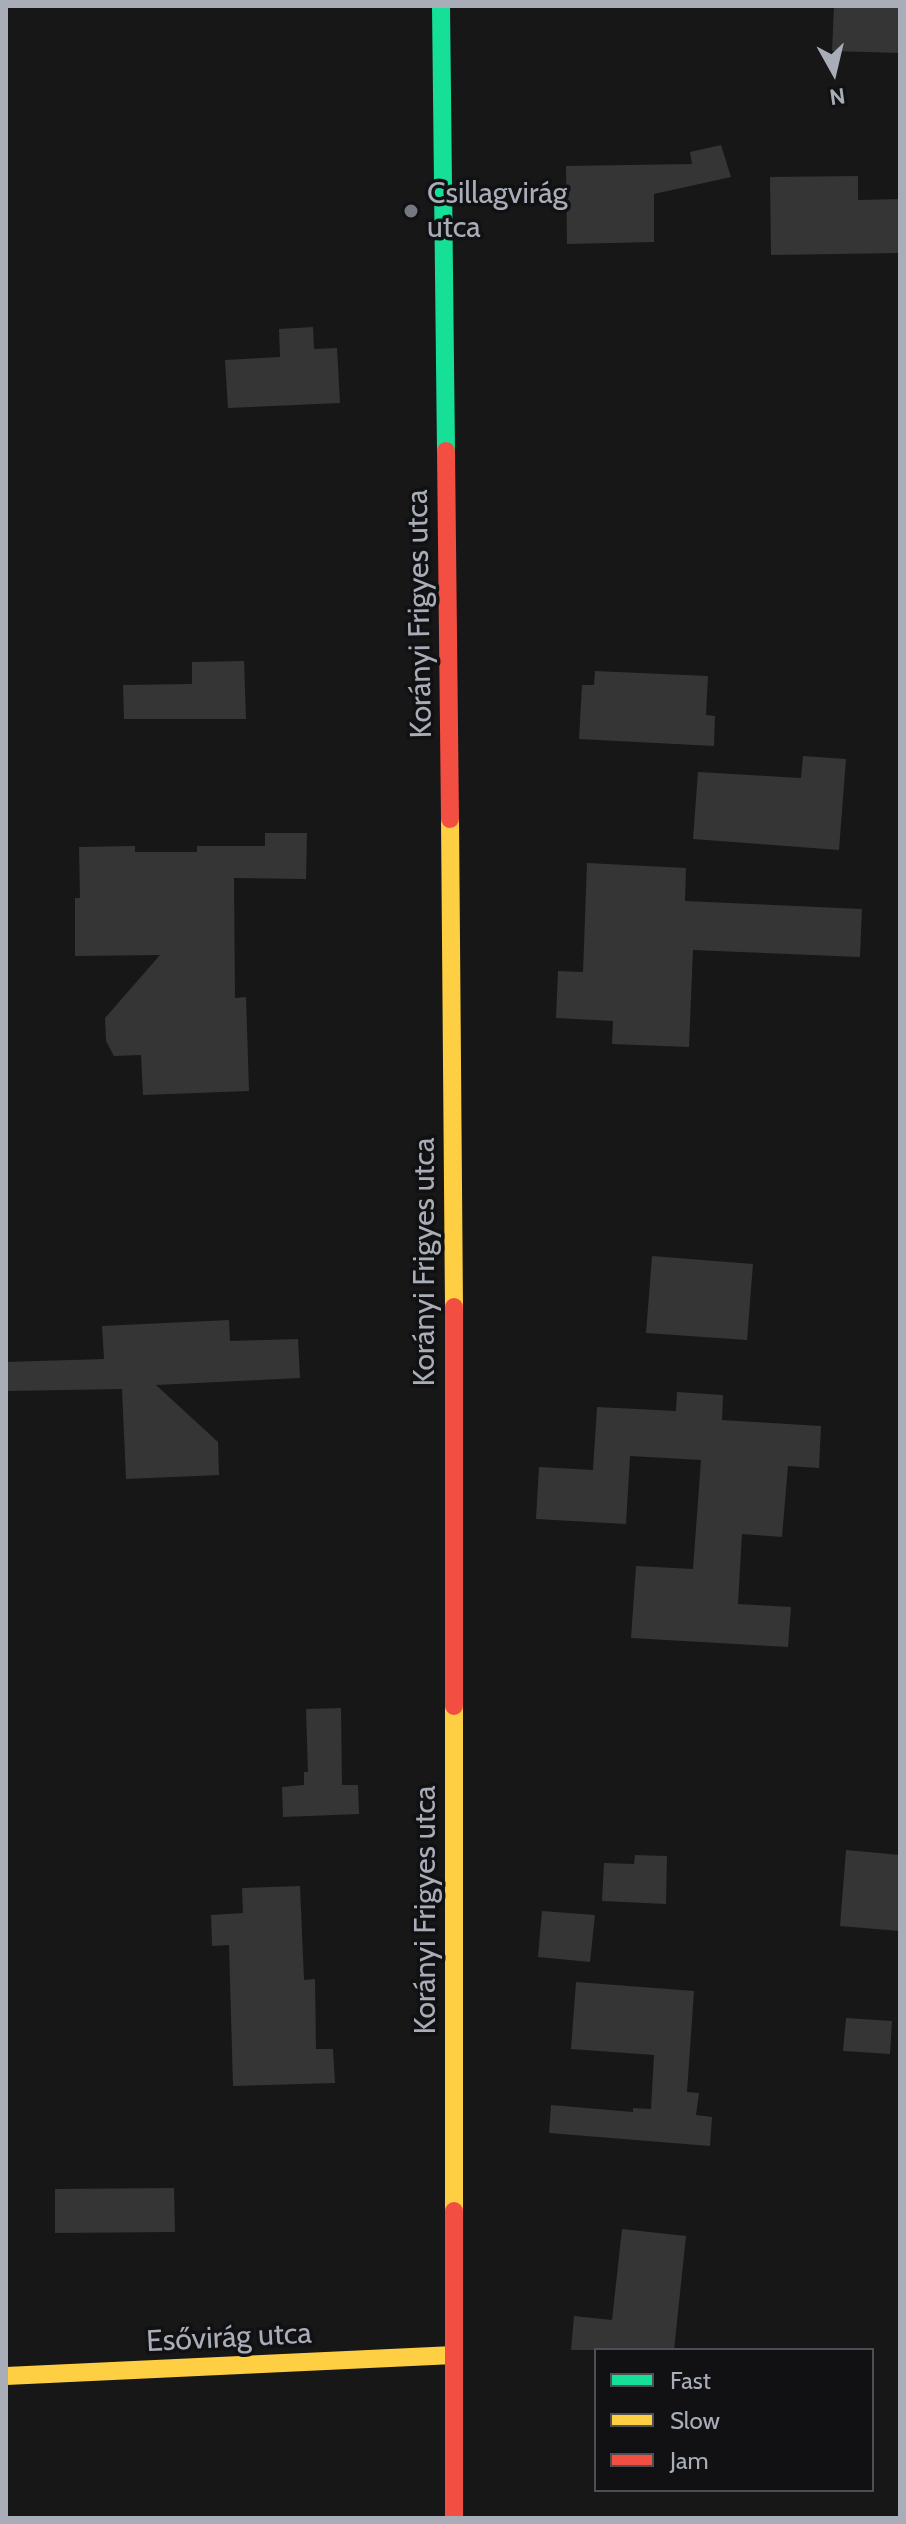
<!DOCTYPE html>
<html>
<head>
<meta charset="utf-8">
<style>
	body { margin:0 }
	#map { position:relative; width:906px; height:2524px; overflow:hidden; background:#171717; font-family:Cabin,sans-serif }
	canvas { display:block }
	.frame { position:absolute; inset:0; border:8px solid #a8adb8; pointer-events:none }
	.legend { position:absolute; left:594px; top:2348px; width:280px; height:144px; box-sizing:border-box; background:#111113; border:2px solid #4d4f55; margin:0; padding:10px 14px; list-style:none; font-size:24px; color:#a8adb8 }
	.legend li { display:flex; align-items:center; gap:16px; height:40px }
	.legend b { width:40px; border:2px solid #4d4f55 }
	.north { position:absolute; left:794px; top:32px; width:80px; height:80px; -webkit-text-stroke:6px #111113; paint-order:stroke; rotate:172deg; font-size:22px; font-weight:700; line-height:32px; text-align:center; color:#a8adb8 }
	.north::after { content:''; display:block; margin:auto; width:28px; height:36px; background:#a8adb8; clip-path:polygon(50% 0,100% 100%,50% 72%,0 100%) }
</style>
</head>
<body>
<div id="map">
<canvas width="906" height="2524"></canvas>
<div class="frame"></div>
<ul class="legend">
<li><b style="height:10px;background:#16e098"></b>Fast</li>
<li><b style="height:10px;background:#ffcf43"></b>Slow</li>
<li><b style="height:10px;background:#f24e42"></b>Jam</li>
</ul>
<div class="north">N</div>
</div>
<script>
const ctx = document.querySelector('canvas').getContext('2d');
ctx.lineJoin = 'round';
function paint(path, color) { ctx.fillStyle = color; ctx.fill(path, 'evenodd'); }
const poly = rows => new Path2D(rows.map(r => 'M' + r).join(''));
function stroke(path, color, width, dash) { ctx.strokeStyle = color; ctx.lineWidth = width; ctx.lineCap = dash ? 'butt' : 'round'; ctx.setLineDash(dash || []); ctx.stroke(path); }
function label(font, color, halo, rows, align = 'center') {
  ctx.font = font + ' Cabin,sans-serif'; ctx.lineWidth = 7; ctx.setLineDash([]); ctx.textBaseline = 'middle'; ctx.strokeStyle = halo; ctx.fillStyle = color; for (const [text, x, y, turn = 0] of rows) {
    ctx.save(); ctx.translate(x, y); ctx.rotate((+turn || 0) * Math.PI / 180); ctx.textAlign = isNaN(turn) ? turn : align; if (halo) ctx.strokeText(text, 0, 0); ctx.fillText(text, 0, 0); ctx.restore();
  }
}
paint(poly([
	[834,6,900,6,900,53,832,51],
	[721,145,731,177,654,194,654,242,567,244,566,166,692,164,690,152],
	[858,176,858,200,900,199,900,253,771,255,770,177],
	[313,327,314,349,337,348,340,403,228,408,225,360,280,357,279,329],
	[244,661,246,719,124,719,123,685,192,684,192,662],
	[595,671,708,676,706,715,715,716,714,746,579,739,582,685,594,685],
	[803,756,846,759,839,850,693,839,698,772,801,778],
	[265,833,307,833,306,879,234,878,235,998,246,997,249,1091,143,1095,141,1055,114,1056,106,1041,105,1018,160,955,75,956,75,898,80,898,79,847,135,846,135,852,197,852,197,846,265,846],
	[587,863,686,868,685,901,862,909,860,957,693,950,689,1047,612,1044,613,1021,556,1018,558,971,583,972],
	[652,1256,753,1264,747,1340,646,1333],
	[229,1320,230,1341,298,1339,300,1378,156,1385,218,1442,219,1475,126,1479,122,1389,6,1391,6,1362,104,1359,102,1326],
	[677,1392,723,1395,722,1420,821,1426,819,1468,788,1466,782,1537,742,1534,738,1604,791,1607,788,1647,631,1638,636,1566,693,1569,701,1460,630,1456,626,1524,536,1519,539,1467,593,1470,597,1407,676,1411],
	[341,1708,342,1785,358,1785,359,1814,283,1817,282,1787,304,1785,304,1772,308,1772,306,1709],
	[846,1850,900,1855,900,1931,840,1926],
	[635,1855,667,1856,666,1904,602,1901,604,1863,634,1864],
	[300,1886,304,1980,315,1979,316,2049,333,2049,335,2083,233,2086,229,1945,212,1946,211,1915,243,1913,242,1888],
	[542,1911,595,1915,590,1962,538,1957],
	[576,1982,694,1991,687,2092,699,2093,696,2115,712,2117,710,2146,549,2133,551,2105,633,2112,633,2108,651,2109,654,2055,571,2049],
	[846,2018,892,2021,890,2054,843,2051],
	[174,2188,175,2232,55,2233,55,2189],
	[622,2229,686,2236,674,2350,571,2350,574,2316,612,2320]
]), '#353536');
stroke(poly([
	[441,6,446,451]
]), '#16e098', 18);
stroke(poly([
	[450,819,454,1307],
	[454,1706,454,2211],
	[6,2376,454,2355]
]), '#ffcf43', 18);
stroke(poly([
	[446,451,450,819],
	[454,1307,454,1706],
	[454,2211,454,2518]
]), '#f24e42', 18);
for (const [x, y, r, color] of [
	[411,211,8,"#757880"]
]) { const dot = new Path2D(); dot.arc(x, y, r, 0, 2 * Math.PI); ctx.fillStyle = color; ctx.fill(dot); stroke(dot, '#111113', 3); }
label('30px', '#a8adb8', '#111113', [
	["Csillagvirág",427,194],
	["utca",427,228]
], 'left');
label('30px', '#a8adb8', '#111113', [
	["Korányi Frigyes utca",420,614,-91],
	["Korányi Frigyes utca",425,1262,-90],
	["Korányi Frigyes utca",426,1910,-90],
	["Esővirág utca",229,2338,-3]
]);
</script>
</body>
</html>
